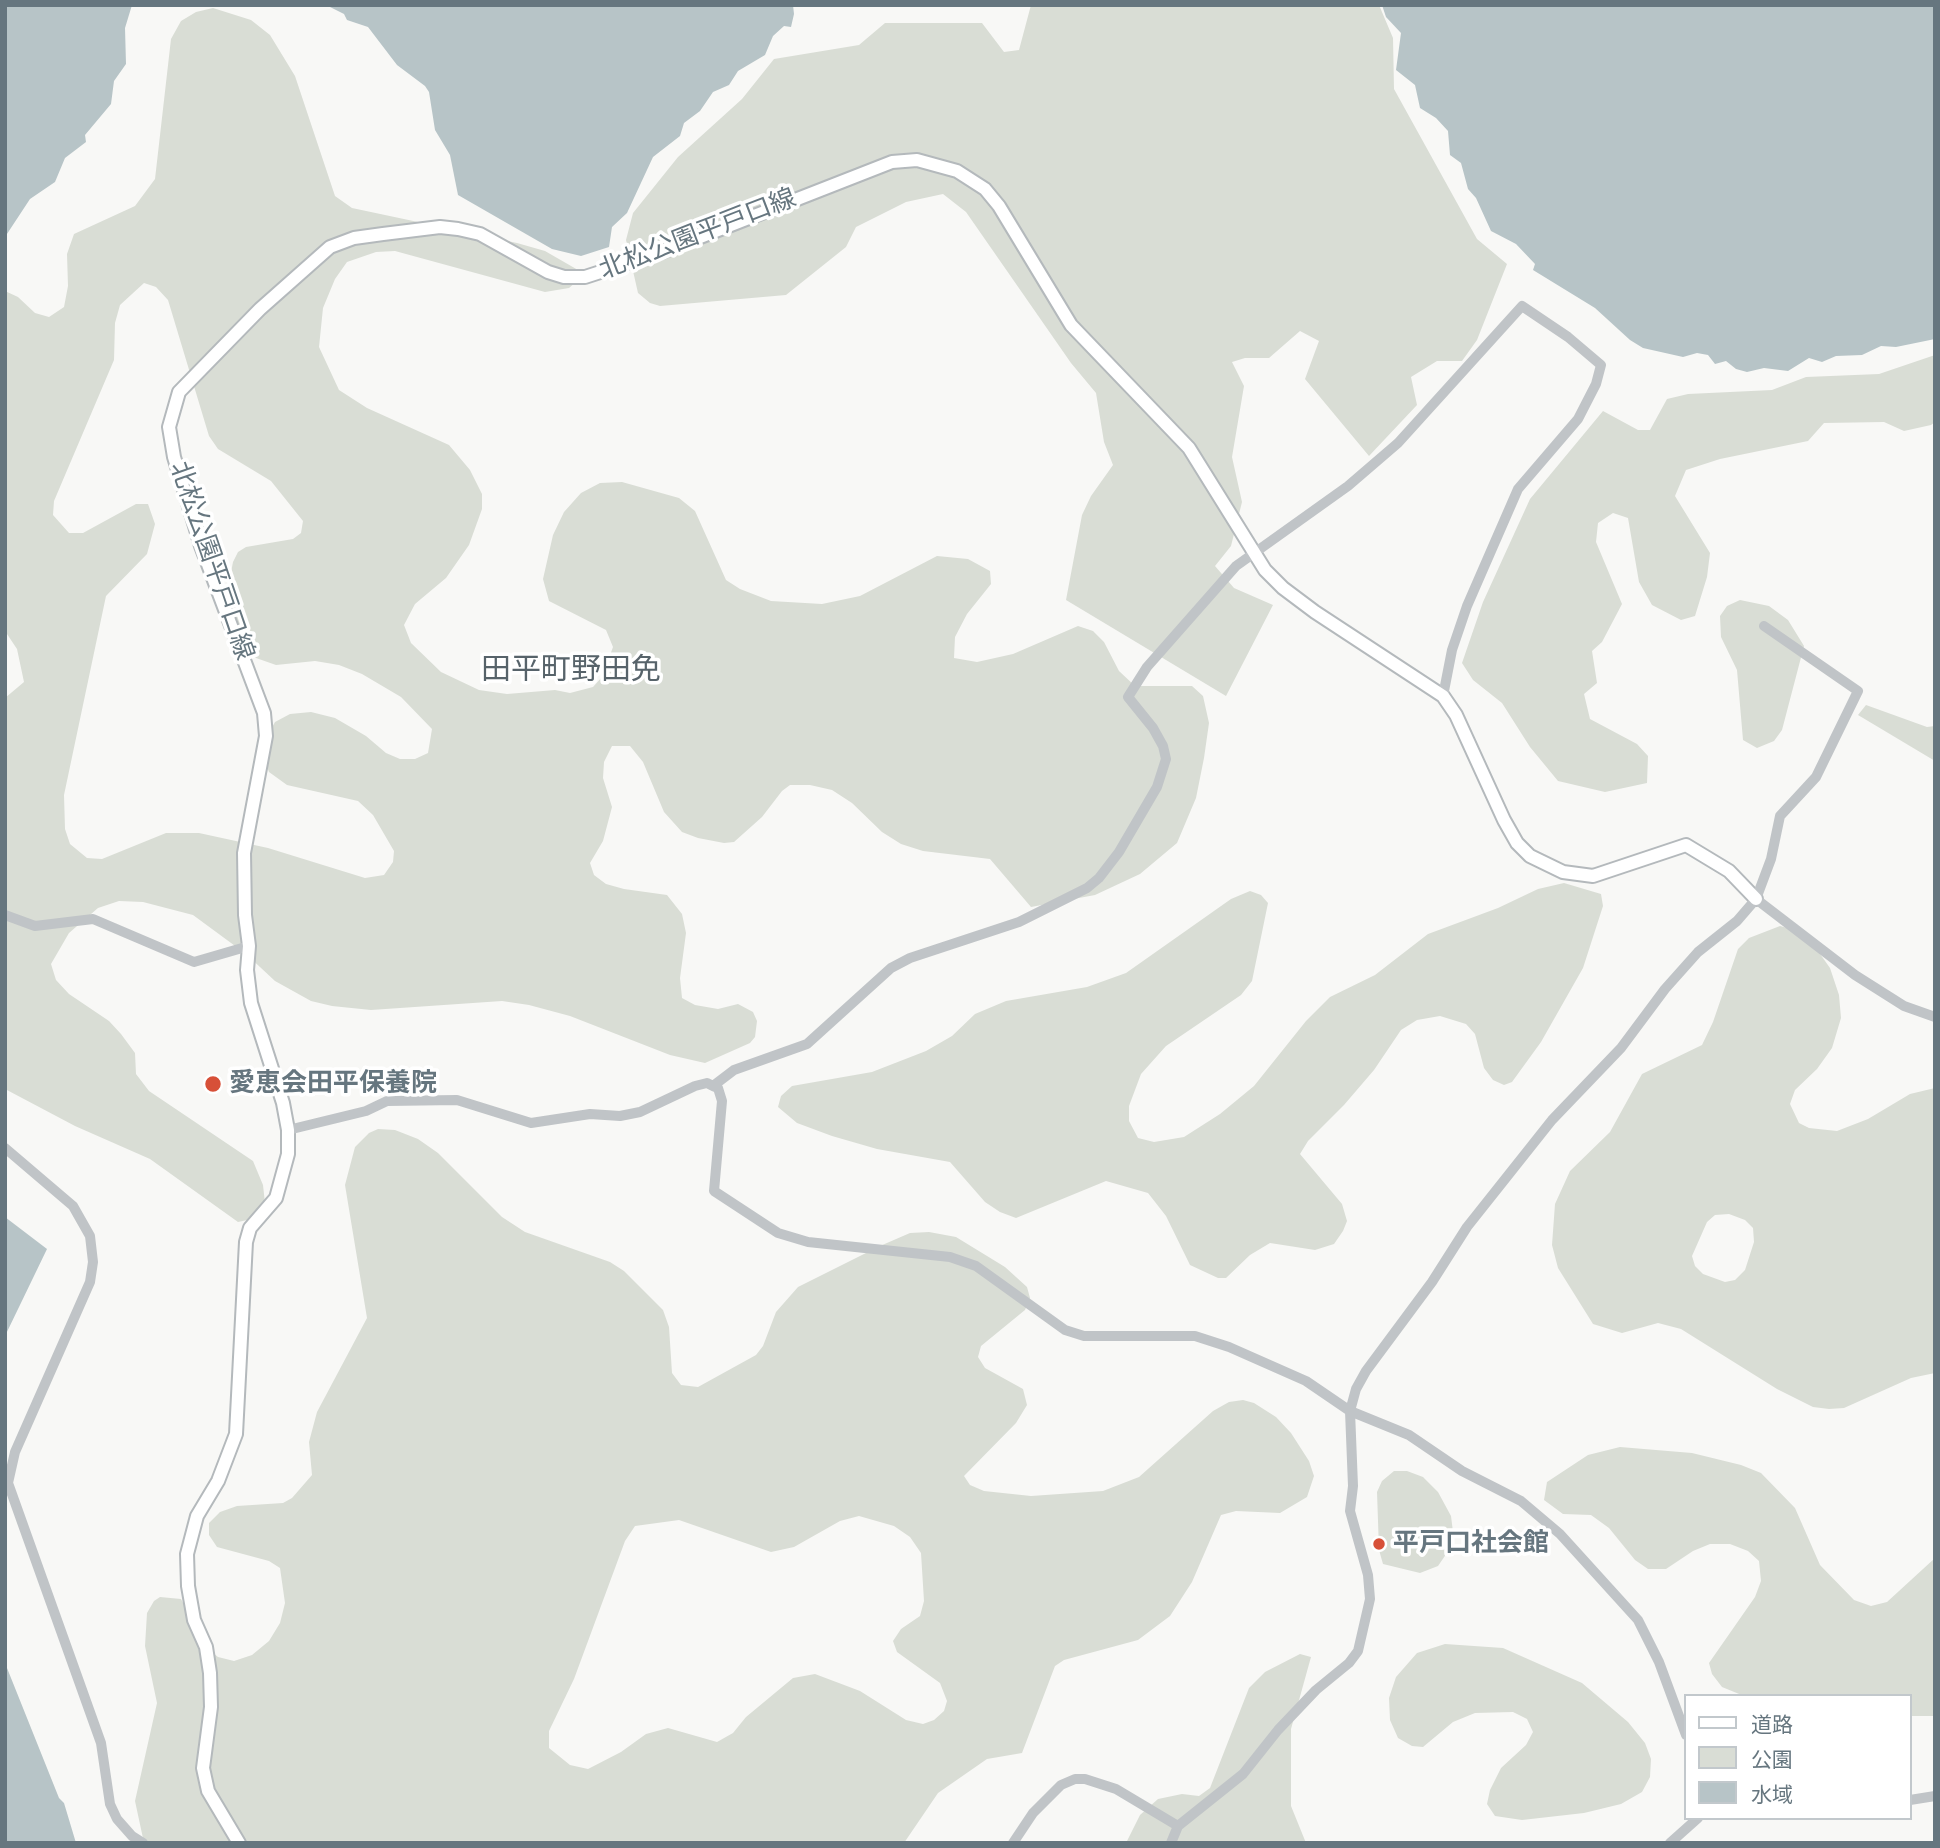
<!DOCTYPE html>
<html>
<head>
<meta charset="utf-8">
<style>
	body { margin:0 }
	#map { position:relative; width:1940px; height:1848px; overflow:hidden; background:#f8f8f6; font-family:Signika,"Noto Sans JP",sans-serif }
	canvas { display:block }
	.frame { position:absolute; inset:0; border:7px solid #66767f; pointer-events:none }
	.legend { position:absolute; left:1684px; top:1694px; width:228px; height:126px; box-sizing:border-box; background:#fff; border:2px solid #c2c8cc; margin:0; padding:9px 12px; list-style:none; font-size:21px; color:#66767f }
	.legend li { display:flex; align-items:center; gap:14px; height:35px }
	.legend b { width:35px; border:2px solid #c2c8cc }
</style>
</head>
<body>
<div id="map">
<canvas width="1940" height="1848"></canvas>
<div class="frame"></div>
<ul class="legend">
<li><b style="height:9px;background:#fff"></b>道路</li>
<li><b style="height:19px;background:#d9ddd5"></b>公園</li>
<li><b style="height:19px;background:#b7c4c7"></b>水域</li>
</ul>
</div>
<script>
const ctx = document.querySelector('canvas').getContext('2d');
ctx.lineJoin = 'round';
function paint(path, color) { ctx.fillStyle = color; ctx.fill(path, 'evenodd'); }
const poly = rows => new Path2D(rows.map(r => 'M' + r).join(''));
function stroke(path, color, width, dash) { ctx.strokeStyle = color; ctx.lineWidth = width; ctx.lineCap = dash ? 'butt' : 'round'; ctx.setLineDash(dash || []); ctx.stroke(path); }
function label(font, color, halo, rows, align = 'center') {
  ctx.font = font + ' Signika,"Noto Sans JP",sans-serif'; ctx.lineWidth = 7; ctx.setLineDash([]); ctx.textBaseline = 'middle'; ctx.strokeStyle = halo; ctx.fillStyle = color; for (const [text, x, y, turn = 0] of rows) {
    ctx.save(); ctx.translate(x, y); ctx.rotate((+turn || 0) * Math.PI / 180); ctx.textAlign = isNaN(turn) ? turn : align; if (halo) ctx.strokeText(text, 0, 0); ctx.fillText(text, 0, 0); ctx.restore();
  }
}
paint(poly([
	[1031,5,1379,5,1393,38,1394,89,1477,239,1507,264,1477,340,1462,361,1437,361,1411,377,1417,405,1369,456,1305,379,1319,341,1300,331,1269,358,1245,358,1232,362,1244,386,1232,457,1242,502,1231,546,1215,566,1234,588,1273,605,1226,696,1066,600,1082,515,1091,496,1113,465,1104,442,1096,393,1071,363,966,212,943,194,906,202,856,227,846,247,786,295,660,306,650,303,638,293,626,240,633,213,678,157,742,99,774,59,859,45,885,23,982,23,1004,52,1019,50],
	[213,8,251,20,270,35,295,76,335,196,352,208,517,243,545,251,578,270,576,282,569,288,545,292,395,251,376,252,347,262,335,279,323,308,319,347,339,390,367,408,449,445,470,470,482,494,482,509,469,545,446,578,415,604,404,625,411,643,441,672,479,690,507,694,555,690,570,693,593,687,602,677,613,647,606,630,549,601,543,579,553,535,564,512,581,493,600,483,622,482,679,498,695,511,726,580,740,589,771,601,822,604,860,596,937,556,968,559,990,571,991,584,967,614,955,637,954,658,977,662,1013,654,1078,626,1093,631,1104,642,1119,671,1135,686,1192,686,1203,696,1209,723,1204,758,1196,798,1177,843,1140,874,1095,895,1031,907,990,859,923,851,901,844,882,832,852,803,832,790,810,785,790,785,782,791,762,817,734,842,724,843,698,838,682,832,664,812,643,762,630,746,612,746,604,762,603,778,612,807,603,841,590,863,594,875,606,884,624,889,667,895,682,914,686,933,680,978,682,998,695,1005,718,1009,738,1004,753,1012,757,1021,755,1037,750,1043,705,1063,670,1055,570,1016,529,1005,502,1001,371,1010,332,1006,311,1001,275,981,246,954,193,915,143,902,119,901,98,908,69,933,51,964,56,980,69,994,109,1021,121,1034,135,1053,136,1074,149,1091,253,1161,263,1185,265,1203,261,1217,238,1222,150,1159,75,1126,5,1089,5,698,24,682,17,649,5,631,5,291,18,297,35,313,49,317,64,307,68,286,67,254,74,234,135,206,155,179,171,39,181,21,196,12],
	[144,283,156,287,168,300,209,436,218,449,271,481,303,521,301,533,293,539,246,547,238,552,233,562,225,603,238,645,256,658,276,665,315,661,339,665,362,674,401,697,432,729,428,753,415,759,400,759,386,753,366,736,335,718,311,712,290,714,275,722,266,738,263,756,269,772,287,785,358,801,373,815,394,851,393,862,384,875,365,878,268,848,199,833,166,833,102,859,87,858,70,844,65,829,64,795,106,596,147,554,155,524,148,504,136,504,83,533,69,533,53,515,54,501,114,360,115,323,120,305],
	[1935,355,1935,422,1931,425,1904,431,1884,422,1824,423,1808,441,1720,459,1686,470,1675,496,1710,553,1707,577,1695,616,1681,620,1652,605,1639,582,1628,518,1613,513,1598,523,1596,542,1622,604,1602,642,1592,651,1597,683,1584,694,1590,719,1637,744,1648,756,1647,783,1605,792,1558,781,1530,747,1502,703,1473,680,1462,663,1483,602,1530,499,1603,411,1638,430,1650,430,1667,399,1688,394,1772,390,1806,377,1879,374],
	[1740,600,1769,606,1788,620,1804,646,1782,730,1774,741,1757,748,1743,740,1737,670,1721,637,1720,616,1727,606],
	[1866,705,1927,727,1935,726,1935,761,1858,715],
	[1564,883,1601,894,1603,906,1583,968,1541,1042,1512,1082,1504,1085,1493,1080,1484,1068,1475,1034,1466,1024,1440,1016,1417,1020,1401,1030,1374,1070,1344,1105,1308,1141,1300,1154,1342,1204,1347,1221,1343,1231,1334,1244,1315,1250,1270,1243,1250,1255,1226,1278,1218,1278,1190,1265,1166,1216,1148,1193,1106,1181,1016,1218,1000,1212,985,1202,950,1162,877,1149,832,1136,797,1123,778,1107,781,1096,792,1086,872,1072,926,1051,952,1036,975,1014,1006,1001,1087,987,1126,973,1231,899,1250,891,1261,895,1268,903,1252,981,1241,995,1166,1046,1141,1074,1129,1106,1129,1121,1138,1138,1154,1142,1184,1137,1220,1114,1254,1086,1306,1021,1330,997,1375,975,1428,934,1498,908,1538,889],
	[1780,926,1802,932,1813,944,1830,968,1839,995,1841,1018,1832,1048,1817,1069,1795,1090,1790,1104,1799,1123,1809,1128,1837,1131,1868,1119,1910,1094,1935,1088,1935,1373,1911,1378,1844,1408,1829,1409,1813,1407,1777,1389,1681,1329,1658,1323,1622,1333,1593,1324,1558,1268,1552,1245,1555,1204,1570,1171,1610,1132,1642,1074,1702,1045,1713,1022,1738,949,1749,938],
	[1729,1214,1745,1220,1753,1228,1754,1242,1745,1270,1735,1280,1725,1282,1703,1274,1695,1266,1692,1256,1707,1222,1715,1215],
	[378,1129,395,1130,418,1139,438,1153,502,1217,525,1232,610,1262,624,1271,663,1310,669,1327,672,1373,681,1385,698,1387,756,1355,763,1346,776,1312,798,1287,880,1246,910,1233,929,1232,956,1237,1005,1267,1027,1287,1030,1298,1025,1310,981,1346,978,1357,985,1368,1023,1389,1027,1405,1016,1423,964,1476,970,1485,984,1491,1031,1496,1103,1491,1139,1477,1213,1411,1229,1402,1243,1400,1254,1403,1276,1417,1291,1433,1309,1461,1314,1476,1307,1497,1280,1513,1236,1511,1221,1515,1192,1582,1170,1616,1138,1640,1064,1660,1055,1666,1022,1753,987,1759,938,1793,904,1843,144,1843,135,1801,157,1703,145,1646,147,1613,154,1601,160,1597,181,1599,207,1648,218,1657,234,1661,252,1655,269,1641,280,1623,285,1603,280,1568,269,1561,217,1547,209,1535,209,1523,220,1512,237,1506,283,1503,292,1498,312,1475,309,1442,317,1412,367,1318,345,1185,355,1147,369,1133],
	[859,1516,894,1526,910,1537,921,1553,924,1601,920,1616,901,1629,893,1641,897,1652,940,1683,947,1701,944,1711,934,1720,923,1724,906,1720,860,1691,815,1674,793,1678,746,1717,733,1733,717,1742,668,1728,646,1734,621,1752,588,1769,570,1765,549,1748,549,1731,574,1679,625,1541,635,1526,679,1520,771,1552,794,1547,840,1521],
	[1620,1447,1692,1453,1741,1465,1761,1473,1795,1508,1820,1565,1854,1600,1871,1606,1887,1602,1935,1558,1935,1716,1910,1716,1910,1696,1744,1696,1722,1687,1712,1674,1709,1663,1755,1597,1761,1581,1759,1561,1748,1551,1730,1544,1710,1544,1693,1551,1666,1569,1648,1569,1635,1560,1609,1528,1591,1515,1563,1514,1544,1500,1547,1482,1588,1455],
	[1394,1471,1407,1471,1423,1477,1438,1492,1451,1516,1453,1532,1449,1550,1438,1566,1420,1573,1383,1564,1379,1550,1377,1492,1382,1481],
	[1445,1644,1503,1648,1582,1683,1628,1722,1645,1743,1651,1759,1650,1777,1642,1792,1621,1804,1584,1813,1522,1820,1495,1816,1487,1804,1490,1790,1501,1768,1526,1745,1533,1732,1527,1719,1513,1712,1475,1713,1453,1722,1423,1747,1412,1746,1398,1738,1390,1720,1389,1698,1396,1677,1417,1653],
	[1300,1654,1311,1657,1291,1729,1291,1806,1306,1843,1126,1843,1140,1815,1158,1799,1182,1794,1199,1796,1210,1788,1249,1688,1265,1672]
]), '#d9ddd5');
paint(poly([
	[5,5,132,5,125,28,126,64,114,81,111,104,85,135,86,142,65,158,55,182,30,199,5,237],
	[326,5,793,5,794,14,791,27,784,26,773,36,765,55,738,71,729,85,713,92,700,111,684,123,680,136,653,157,627,213,612,227,609,247,581,256,552,249,458,195,450,155,435,130,429,92,425,86,397,65,368,27,347,20,344,14],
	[1382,5,1935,5,1935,339,1896,347,1881,346,1862,355,1836,356,1822,362,1809,358,1788,371,1764,368,1747,372,1736,369,1726,361,1715,364,1708,355,1697,353,1683,357,1643,348,1630,340,1595,308,1533,270,1535,264,1516,244,1491,231,1476,198,1468,189,1461,163,1450,155,1448,131,1436,118,1420,108,1415,85,1396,70,1401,33,1386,17],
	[5,1217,47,1249,5,1336],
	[5,1663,59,1798,64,1803,76,1843,5,1843]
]), '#b7c4c7');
const major = poly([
	[239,1843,208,1791,203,1768,211,1707,210,1673,206,1647,194,1620,188,1586,187,1554,197,1516,218,1481,236,1434,246,1242,250,1228,276,1198,288,1154,288,1130,283,1103,251,1003,247,970,249,946,245,915,244,853,266,736,264,713,201,546,174,457,169,427,179,392,260,309,330,247,354,238,383,234,440,227,458,229,480,234,548,272,564,277,585,277,662,252,892,162,917,160,957,171,985,189,999,206,1071,325,1189,448,1265,570,1283,588,1315,612,1443,696,1456,715,1504,820,1517,843,1530,856,1563,872,1593,876,1686,845,1729,871,1756,899]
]);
stroke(major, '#b4b9bc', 16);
stroke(poly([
	[1756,899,1855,975,1904,1006,1935,1017],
	[5,915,35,926,93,919,194,962,249,946],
	[713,1086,734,1070,807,1044,891,968,910,958,1019,922,1087,888,1099,878,1119,852,1157,787,1166,759,1163,746,1153,728,1128,697,1147,667,1236,566,1348,486,1398,443,1522,306,1568,337,1601,365,1596,384,1578,419,1518,489,1467,606,1452,650,1443,696],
	[288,1130,366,1111,387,1101,457,1100,531,1123,590,1114,620,1116,640,1112,695,1086,707,1083,713,1086,718,1088,722,1101,714,1191,778,1233,808,1242,950,1257,976,1266,1065,1330,1084,1336,1195,1336,1229,1347,1306,1381,1350,1411,1409,1435,1462,1471,1521,1501,1560,1534,1638,1620,1659,1662,1686,1735],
	[5,1148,73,1206,90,1236,93,1262,90,1282,15,1452,8,1483,101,1743,110,1804,117,1819,132,1836,143,1843],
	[1910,1800,1935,1796],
	[1013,1843,1033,1813,1061,1785,1075,1779,1085,1779,1116,1789,1178,1826],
	[1171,1843,1178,1826,1243,1774,1278,1730,1316,1690,1349,1663,1358,1651,1370,1599,1368,1575,1350,1511,1353,1486,1350,1411,1356,1389,1366,1371,1432,1282,1467,1227,1552,1120,1621,1048,1665,989,1698,952,1737,921,1756,899,1771,859,1780,816,1816,777,1858,691,1764,626],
	[1670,1843,1698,1818]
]), '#c0c4c7', 10);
stroke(major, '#fff', 12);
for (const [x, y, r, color] of [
	[213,1084,9,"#d75038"],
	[1379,1544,7,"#d75038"]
]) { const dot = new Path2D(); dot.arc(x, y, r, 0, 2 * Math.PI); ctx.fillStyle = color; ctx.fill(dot); stroke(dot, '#fff', 2.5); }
label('26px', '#66767f', '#fff', [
	["北松公園平戸口線",698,235,-21],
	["北松公園平戸口線",211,561,71]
]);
label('bold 26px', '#66767f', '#fff', [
	["愛恵会田平保養院",229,1084],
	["平戸口社会館",1393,1544]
], 'left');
label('30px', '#57636a', '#fff', [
	["田平町野田免",571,671]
]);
</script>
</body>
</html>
